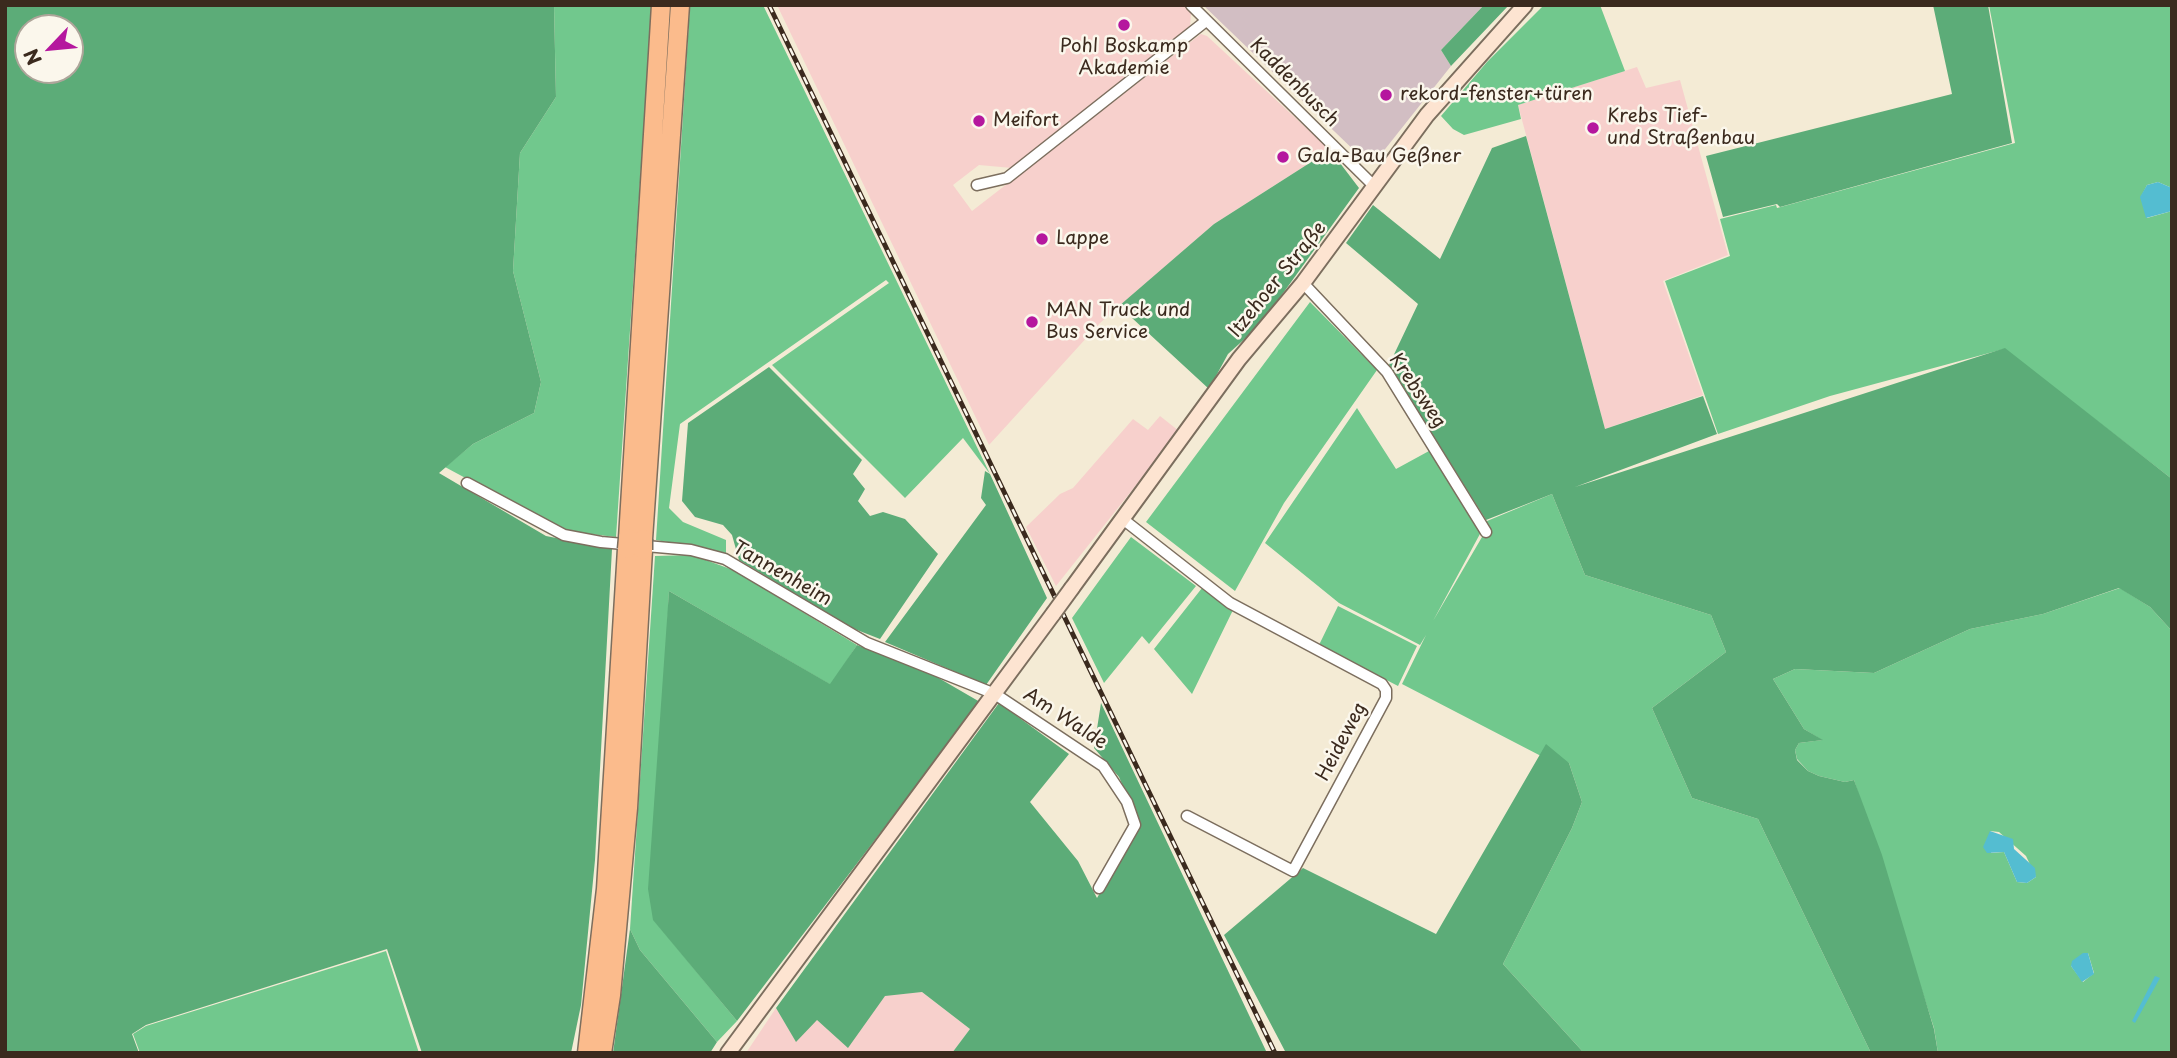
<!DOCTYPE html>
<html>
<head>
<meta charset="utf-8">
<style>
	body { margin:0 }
	#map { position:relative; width:2177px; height:1058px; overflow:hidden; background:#f4ebd5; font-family:"Playpen Sans",sans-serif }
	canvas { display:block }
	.frame { position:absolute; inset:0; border:7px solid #3b2a1e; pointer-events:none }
	.north { position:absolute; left:14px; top:14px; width:70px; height:70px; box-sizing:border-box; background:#fbf7ec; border:2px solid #aea59a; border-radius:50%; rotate:244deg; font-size:19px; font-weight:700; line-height:28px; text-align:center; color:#3b2a1e }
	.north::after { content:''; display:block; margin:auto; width:24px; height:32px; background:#b5179e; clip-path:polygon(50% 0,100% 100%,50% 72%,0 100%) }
</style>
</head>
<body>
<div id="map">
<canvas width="2177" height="1058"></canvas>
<div class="frame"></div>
<div class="north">N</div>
</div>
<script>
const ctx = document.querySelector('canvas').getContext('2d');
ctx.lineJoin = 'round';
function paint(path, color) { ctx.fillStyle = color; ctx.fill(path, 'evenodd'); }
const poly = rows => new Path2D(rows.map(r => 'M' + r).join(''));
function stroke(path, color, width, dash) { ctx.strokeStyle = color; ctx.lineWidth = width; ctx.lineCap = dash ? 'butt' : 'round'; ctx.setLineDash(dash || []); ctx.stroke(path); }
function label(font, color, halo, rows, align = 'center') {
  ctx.font = font + ' "Playpen Sans",sans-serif'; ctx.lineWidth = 5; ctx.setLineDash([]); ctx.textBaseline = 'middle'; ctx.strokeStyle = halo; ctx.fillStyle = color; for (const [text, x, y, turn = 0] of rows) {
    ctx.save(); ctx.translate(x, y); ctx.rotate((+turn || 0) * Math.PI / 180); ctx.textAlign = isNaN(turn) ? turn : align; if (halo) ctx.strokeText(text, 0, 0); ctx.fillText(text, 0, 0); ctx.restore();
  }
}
paint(poly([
	[777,5,1183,5,1191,13,1190,28,1012,168,979,165,953,185,972,211,1201,34,1207,36,1330,150,1214,224,1100,323,989,445],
	[1637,67,1646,88,1680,80,1728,255,1663,281,1703,395,1605,429,1518,105],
	[1160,416,1179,431,1056,586,1026,527,1060,494,1073,488,1133,419,1148,430],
	[922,992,970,1029,952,1053,746,1053,776,1008,796,1041,816,1019,848,1047,885,995]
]), '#f7d0cc');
paint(poly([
	[1203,5,1484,5,1441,50,1451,66,1382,153,1371,158,1361,157]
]), '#d2bec3');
paint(poly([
	[554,5,652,5,616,537,564,531,445,467,473,444,534,413,541,382,513,271,520,153,556,97],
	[690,5,763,5,990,474,963,438,905,498,772,365,889,283,886,280,680,424,669,508,683,522,726,540,726,553,656,540],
	[1544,5,1600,5,1625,71,1518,105,1521,119,1464,135,1453,129,1441,116,1487,62],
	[1989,5,2172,5,2172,188,2158,182,2147,185,2141,197,2147,218,2172,211,2172,479,2004,349,1830,396,1718,434,1665,281,1730,256,1720,219,1776,205,1777,208,2015,143],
	[1310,302,1377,370,1284,503,1235,591,1146,522],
	[1357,408,1396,469,1429,451,1481,532,1433,621,1482,537,1487,521,1552,494,1585,575,1711,615,1726,652,1652,708,1692,798,1758,819,1871,1053,1584,1053,1503,964,1572,828,1582,802,1569,763,1541,756,1402,684,1426,635,1420,645,1339,603,1265,543],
	[1131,537,1196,586,1149,644,1142,636,1104,683,1072,618],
	[692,555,733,570,857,645,831,685,669,591,654,920,737,1021,717,1042,640,950,630,929,655,556],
	[1202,588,1233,610,1192,694,1154,649],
	[2120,588,2150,607,2172,631,2172,1053,1938,1053,1934,1028,1854,780,1845,782,1819,776,1808,771,1797,759,1795,750,1799,743,1822,740,1804,729,1773,679,1795,669,1874,673,1970,629,2043,614],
	[1990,831,1999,832,2026,856,2036,877,2027,883,2017,882,2004,852,1991,853],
	[2088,953,2094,973,2083,982,2071,966],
	[1338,606,1417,646,1398,686,1319,645],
	[386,951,419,1053,140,1053,133,1034,146,1026]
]), '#71c88d');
paint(poly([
	[5,5,554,5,556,97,520,153,513,271,541,382,534,413,473,444,439,473,546,536,612,549,595,860,581,1005,571,1053,422,1053,387,949,146,1025,132,1034,139,1053,5,1053],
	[28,28,70,28,70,70,28,70],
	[1484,5,1509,5,1451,66,1441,50],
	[1933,5,1988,5,2012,143,1780,207,1777,204,1723,217,1706,156,1952,94],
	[1526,136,1605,429,1703,396,1717,434,1575,487,2005,348,2172,479,2172,631,2150,607,2119,588,2043,614,1970,629,1874,673,1795,669,1773,679,1804,729,1823,740,1799,743,1795,750,1797,760,1808,771,1819,776,1845,782,1854,780,1882,855,1934,1029,1938,1053,1871,1053,1758,819,1692,798,1652,708,1726,652,1711,615,1585,575,1552,494,1486,520,1389,365,1418,304,1346,243,1373,205,1440,259,1492,148],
	[1330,150,1359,188,1260,325,1228,354,1209,389,1119,306,1214,224],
	[769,367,862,460,853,474,865,489,858,501,870,516,883,512,905,519,938,554,880,639,852,628,739,560,732,535,723,525,695,517,682,501,688,423],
	[985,471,990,474,1047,598,986,685,885,642,986,505,981,498],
	[669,591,830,684,857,645,930,673,980,702,737,1021,653,920,648,889],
	[999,703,1069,754,1030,802,1078,861,1097,898,1140,824,1119,777,1094,748,1101,703,1267,1053,952,1053,970,1029,922,992,885,996,848,1048,817,1020,796,1042,776,1008],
	[1546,744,1569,763,1582,802,1572,828,1503,964,1584,1053,1286,1053,1224,935,1303,868,1436,934],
	[630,929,640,950,717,1042,710,1053,613,1053]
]), '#5cac78');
paint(poly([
	[2158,182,2172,188,2172,211,2146,218,2140,197,2147,185],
	[1990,831,2013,839,2014,849,2035,868,2036,877,2027,883,2017,882,2004,852,1987,853,1983,847],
	[2083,953,2088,953,2094,974,2082,982,2071,966,2072,961],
	[2155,976,2160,978,2135,1023,2132,1021]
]), '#54bdd1');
const minor = poly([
	[1191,5,1373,185],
	[977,185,1007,178,1206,21],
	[1303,283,1387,372,1486,532],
	[467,483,564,535,601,542,691,550,725,559,867,643,995,694,1103,766,1127,802,1135,825,1099,888],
	[1124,520,1230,603,1382,684,1386,690,1386,698,1293,871,1187,816]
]);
const secondary = poly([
	[1072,588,1239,359,1303,283,1427,115,1525,5],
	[728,1053,1053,614]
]);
const motorway = poly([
	[628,538,661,5],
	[643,539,680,5],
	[587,1053,606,889,627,549],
	[602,1053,611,995,628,808,643,550]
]);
stroke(minor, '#7c6e5e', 13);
stroke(secondary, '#7c6e5e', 18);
stroke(motorway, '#7c6e5e', 21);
stroke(minor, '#fff', 10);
stroke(secondary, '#fde4d1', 14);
stroke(motorway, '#fbbb8c', 18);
const rail = poly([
	[769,5,1275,1053]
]);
stroke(rail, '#3b2a1e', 5);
stroke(rail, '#fbf7ec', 2.5, [8]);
const secondaryBridge = poly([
	[1053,614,1072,588]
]);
const motorwayBridge = poly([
	[627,549,628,538],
	[643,550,643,539]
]);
stroke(secondaryBridge, '#7c6e5e', 18, []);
stroke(motorwayBridge, '#7c6e5e', 21, []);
stroke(secondaryBridge, '#fde4d1', 14);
stroke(motorwayBridge, '#fbbb8c', 18);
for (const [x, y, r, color] of [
	[1124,25,7,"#b5179e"],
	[1386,95,7,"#b5179e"],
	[979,121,7,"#b5179e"],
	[1593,128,7,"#b5179e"],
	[1283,157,7,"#b5179e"],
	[1042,239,7,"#b5179e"],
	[1032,322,7,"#b5179e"]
]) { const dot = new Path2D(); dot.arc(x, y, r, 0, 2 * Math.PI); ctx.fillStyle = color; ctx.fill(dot); stroke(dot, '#fbf7ec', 2.5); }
label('19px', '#3b2a1e', '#fbf7ec', [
	["Pohl Boskamp",1124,47,"center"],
	["Akademie",1124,69,"center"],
	["rekord-fenster+türen",1400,95],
	["Krebs Tief-",1607,117],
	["und Straßenbau",1607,139],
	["Meifort",993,121],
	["Gala-Bau Geßner",1297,157],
	["Lappe",1056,239],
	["MAN Truck und",1046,311],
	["Bus Service",1046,333]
], 'left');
label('19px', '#3b2a1e', '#fbf7ec', [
	["Kaddenbusch",1294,83,45],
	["Itzehoer Straße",1278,280,-51],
	["Krebsweg",1417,391,56],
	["Tannenheim",782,574,30],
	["Am Walde",1065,719,33],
	["Heideweg",1342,742,-62]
]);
</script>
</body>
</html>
